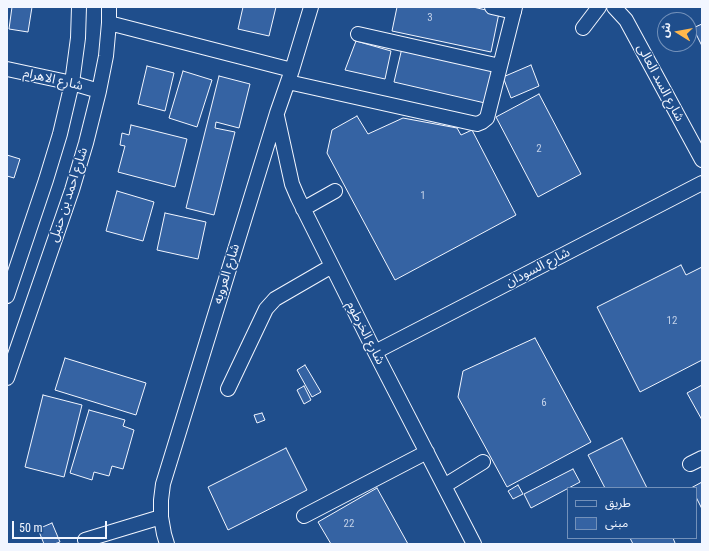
<!DOCTYPE html>
<html>
<head>
<meta charset="utf-8">
<style>
	body { margin:0 }
	#map { position:relative; width:709px; height:551px; overflow:hidden; background:#1f4e8c; font-family:"Roboto Condensed","Noto Sans Arabic",sans-serif }
	canvas { display:block }
	.frame { position:absolute; inset:0; border:8px solid #f2f6ff; pointer-events:none }
	.legend { position:absolute; left:567px; top:487px; width:130px; height:52px; box-sizing:border-box; background:#1f4e8c; border:1px solid #7391ba; margin:0; padding:5px 7px; list-style:none; font-size:12px; color:#f2f6ff }
	.legend li { display:flex; align-items:center; gap:8px; height:20px }
	.legend b { width:20px; border:1px solid #7391ba }
	.north { position:absolute; left:657px; top:12px; width:40px; height:40px; box-sizing:border-box; background:#1f4e8c; border:1px solid #7391ba; border-radius:50%; rotate:281deg; font-size:11px; font-weight:700; line-height:16px; text-align:center; color:#f2f6ff }
	.north::after { content:''; display:block; margin:auto; width:14px; height:18px; background:#ffb74d; clip-path:polygon(50% 0,100% 100%,50% 72%,0 100%) }
	.scale { position:absolute; left:12px; top:521px; width:95px; height:18px; box-sizing:border-box; border:2px solid #f2f6ff; border-top:0; padding-left:5px; font-size:12px; line-height:14px; white-space:nowrap; color:#f2f6ff; -webkit-text-stroke:3px #1f4e8c; paint-order:stroke }
</style>
</head>
<body>
<div id="map">
<canvas width="709" height="551"></canvas>
<div class="frame"></div>
<ul class="legend">
<li><b style="height:5px;background:#1f4e8c"></b>طريق</li>
<li><b style="height:11px;background:#3563a3"></b>مبنى</li>
</ul>
<div class="north">ش</div>
<div class="scale">50 m</div>
</div>
<script>
const ctx = document.querySelector('canvas').getContext('2d');
ctx.lineJoin = 'round';
function paint(path, color) { ctx.fillStyle = color; ctx.fill(path, 'evenodd'); }
const poly = rows => new Path2D(rows.map(r => 'M' + r).join(''));
function stroke(path, color, width, dash) { ctx.strokeStyle = color; ctx.lineWidth = width; ctx.lineCap = dash ? 'butt' : 'round'; ctx.setLineDash(dash || []); ctx.stroke(path); }
function label(font, color, halo, rows, align = 'center') {
  ctx.font = font + ' "Roboto Condensed","Noto Sans Arabic",sans-serif'; ctx.lineWidth = 3; ctx.setLineDash([]); ctx.textBaseline = 'middle'; ctx.strokeStyle = halo; ctx.fillStyle = color; for (const [text, x, y, turn = 0] of rows) {
    ctx.save(); ctx.translate(x, y); ctx.rotate((+turn || 0) * Math.PI / 180); ctx.textAlign = isNaN(turn) ? turn : align; if (halo) ctx.strokeText(text, 0, 0); ctx.fillText(text, 0, 0); ctx.restore();
  }
}
const building = poly([
	[12,7,32,7,28,32,9,29,12,7],
	[243,7,276,7,269,36,238,29,243,7],
	[397,7,473,7,499,13,491,52,392,31,397,7],
	[702,24,702,46,693,28,702,24],
	[356,41,391,51,385,79,345,70,356,41],
	[402,48,493,68,485,103,394,82,402,48],
	[531,65,539,86,511,98,503,77,531,65],
	[147,66,174,73,165,111,138,104,147,66],
	[183,71,212,80,197,127,169,118,183,71],
	[219,76,250,84,239,128,216,122,215,128,235,132,214,215,186,208,219,76],
	[539,94,581,174,538,197,496,117,539,94],
	[357,116,368,134,403,118,457,128,461,135,472,130,516,215,395,280,327,153,332,130,357,116],
	[131,125,187,139,175,187,118,172,125,146,120,145,122,133,129,135,131,125],
	[7,155,20,159,14,178,7,176,7,155],
	[117,191,154,202,143,241,106,231,117,191],
	[165,213,206,222,198,259,157,250,165,213],
	[681,265,686,275,702,267,702,360,640,392,597,307,681,265],
	[535,338,591,442,507,487,458,397,463,371,535,338],
	[65,358,146,383,136,415,55,390,65,358],
	[305,365,321,392,312,397,297,370,305,365],
	[702,385,702,420,687,393,702,385],
	[304,386,311,400,304,404,297,390,304,386],
	[43,395,82,405,64,477,25,467,43,395],
	[89,410,125,420,123,426,134,430,123,469,112,466,109,476,94,472,92,480,70,473,89,410],
	[262,413,265,420,257,423,254,415,262,413],
	[622,438,647,488,605,488,588,455,622,438],
	[286,448,307,490,228,530,208,487,286,448],
	[573,469,580,482,531,508,524,494,573,469],
	[702,482,702,509,696,497,696,488,691,488,702,482],
	[518,485,523,494,513,499,508,491,518,485],
	[377,488,408,544,331,544,318,522,377,488],
	[52,523,60,542,54,544,44,544,38,529,52,523],
	[630,538,673,538,675,543,674,544,633,544,630,538]
]);
paint(building, '#3563a3');
stroke(building, '#f2f6ff', 1);
const minor = poly([
	[492,7,514,12],
	[614,7,626,20,702,160],
	[109,23,292,70],
	[583,28,599,7],
	[358,34,500,66],
	[7,69,72,83,99,91],
	[288,82,472,123,477,124,482,122,487,118,515,7],
	[277,116,292,184,298,198,375,352,474,544],
	[303,209,335,191],
	[7,296,46,180,60,134,72,83,78,38,79,7],
	[375,352,702,183],
	[7,378,72,190,86,143,99,91,106,56,109,23,109,7],
	[228,389,266,309,275,299,332,266],
	[690,464,702,458],
	[444,486,483,462],
	[304,516,427,452],
	[85,540,161,517],
	[167,544,164,534,161,517,161,500,163,484,277,113,292,70,311,7]
]);
stroke(minor, '#f2f6ff', 16);
stroke(minor, '#1f4e8c', 14);
label('11px', '#c3d1e8', null, [
	["3",430,18],
	["2",539,149],
	["1",423,196],
	["12",672,321],
	["6",544,403],
	["22",349,524]
]);
label('13px', '#f2f6ff', '#1f4e8c', [
	["شارع الاهرام",53,80,13],
	["شارع السد العالى",660,83,62],
	["شارع احمد بن حنبل",69,195,-72],
	["شارع السودان",538,268,-27],
	["شارع العروبه",227,274,-73],
	["شارع الخرطوم",365,333,63]
]);
</script>
</body>
</html>
